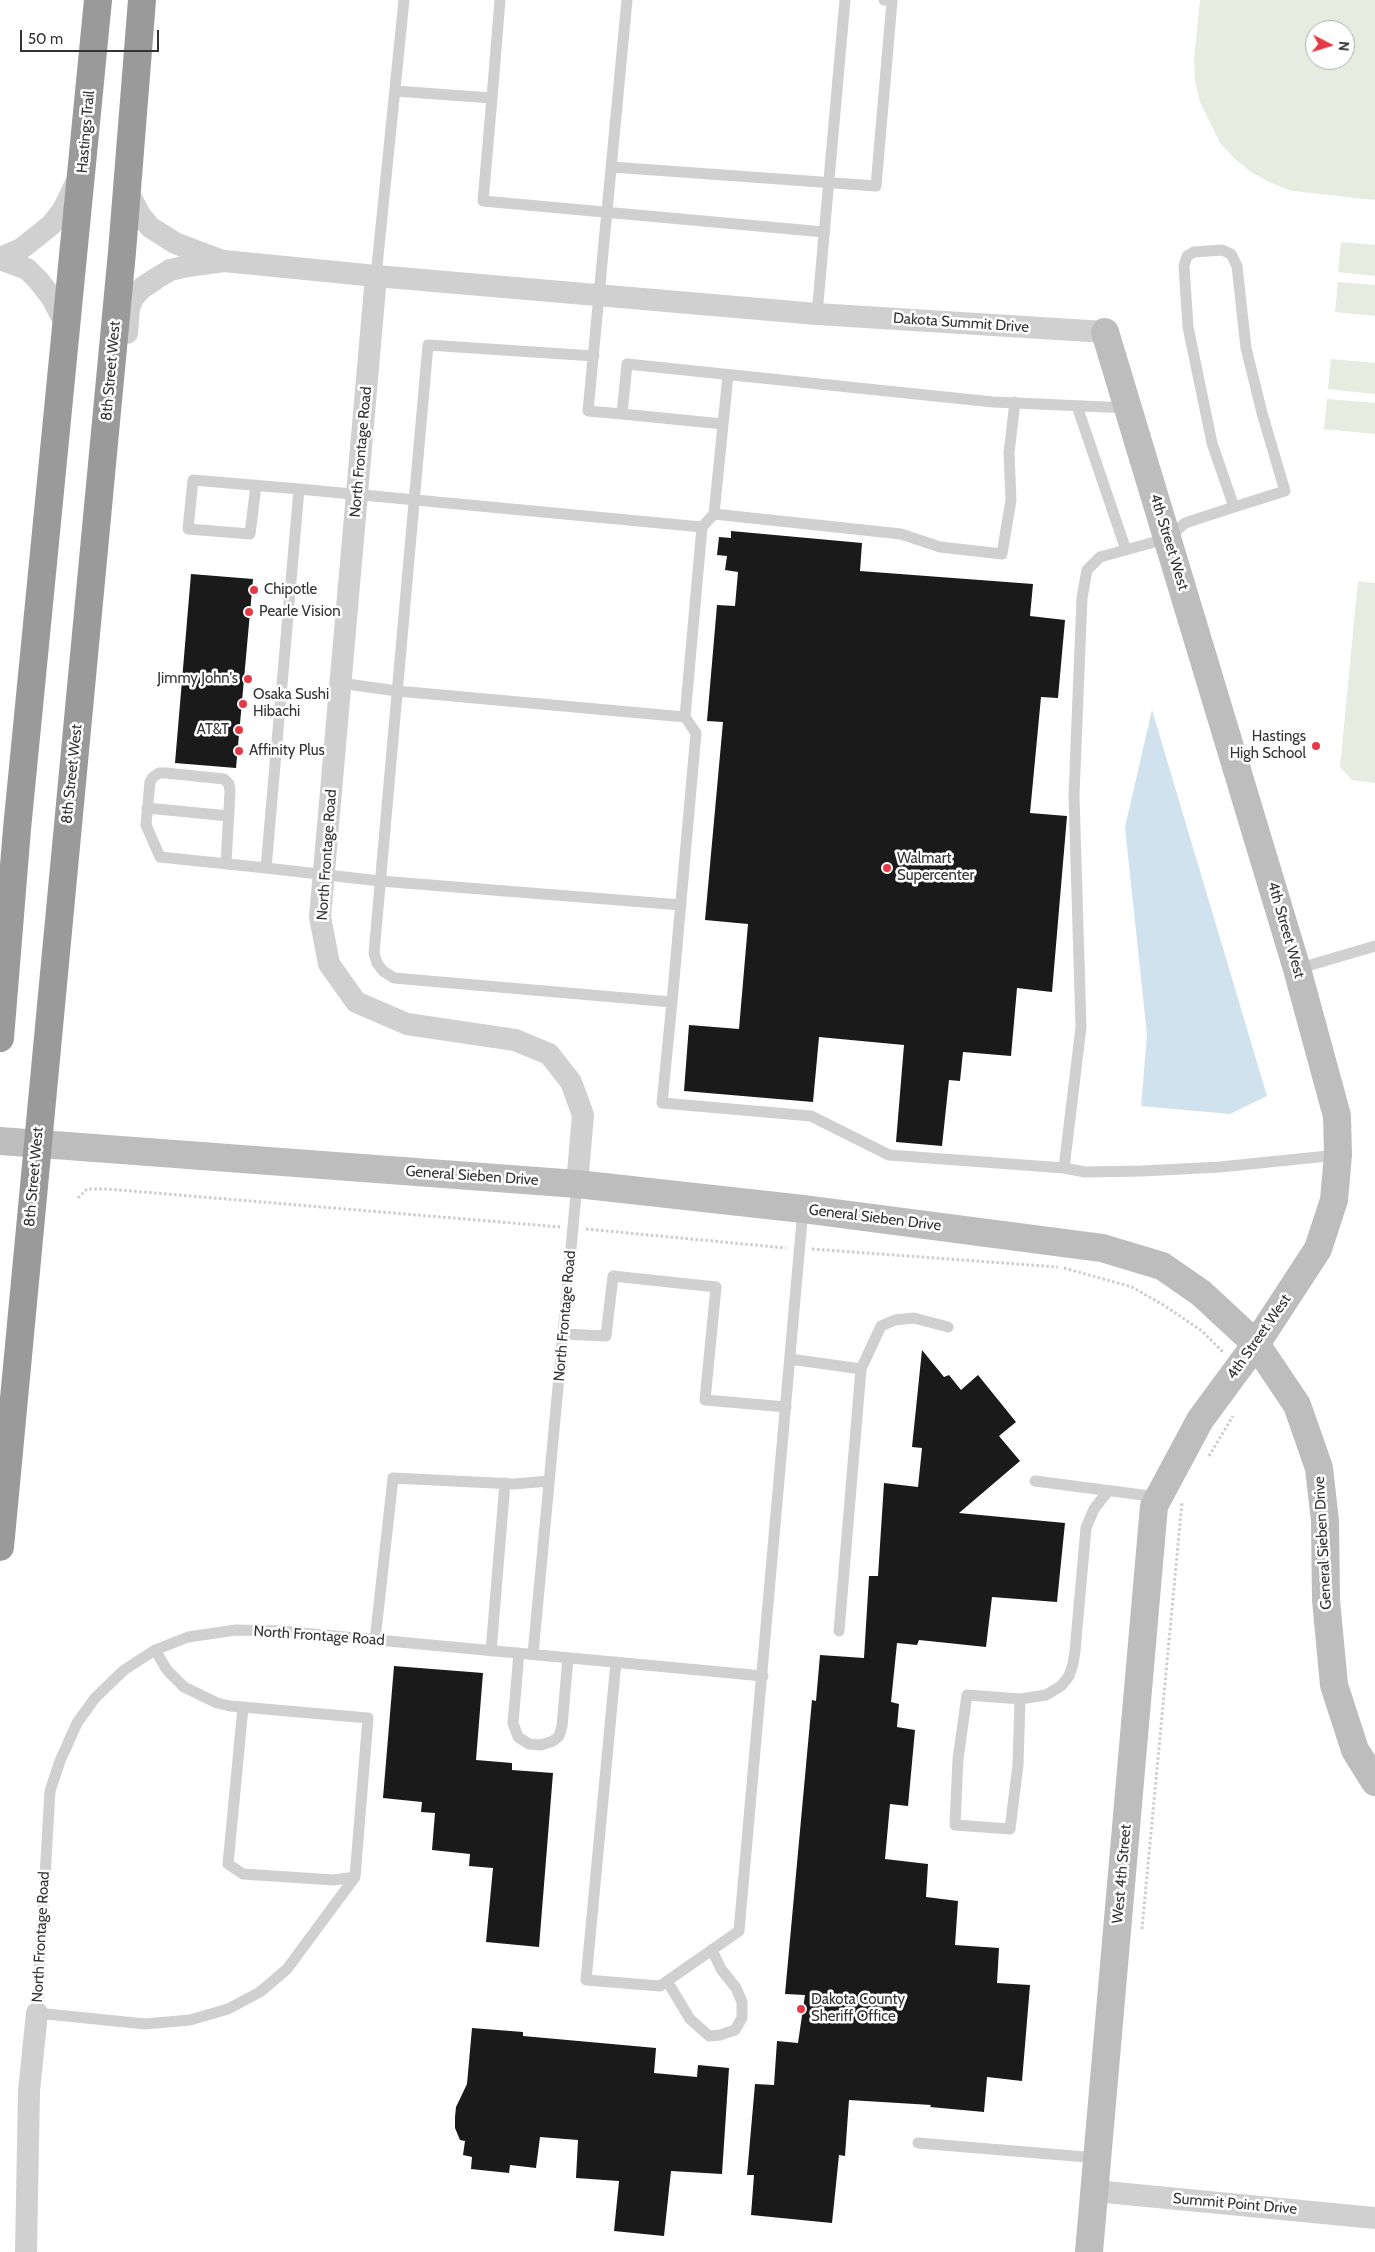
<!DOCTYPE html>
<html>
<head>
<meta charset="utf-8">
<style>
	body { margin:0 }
	#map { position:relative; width:1375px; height:2252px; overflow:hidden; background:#fff; font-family:Cabin,sans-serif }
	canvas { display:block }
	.north { position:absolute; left:1305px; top:20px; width:50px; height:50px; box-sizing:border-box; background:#fff; border:1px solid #adadad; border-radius:50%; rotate:95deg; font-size:14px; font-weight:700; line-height:20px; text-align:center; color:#333 }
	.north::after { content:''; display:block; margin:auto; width:18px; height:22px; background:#e63946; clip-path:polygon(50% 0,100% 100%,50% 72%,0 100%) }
	.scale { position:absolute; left:20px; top:30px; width:139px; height:22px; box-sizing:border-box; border:2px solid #333; border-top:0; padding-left:6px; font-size:15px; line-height:18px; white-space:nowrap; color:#333; -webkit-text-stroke:4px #fff; paint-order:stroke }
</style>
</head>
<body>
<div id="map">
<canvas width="1375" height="2252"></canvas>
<div class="north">N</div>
<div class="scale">50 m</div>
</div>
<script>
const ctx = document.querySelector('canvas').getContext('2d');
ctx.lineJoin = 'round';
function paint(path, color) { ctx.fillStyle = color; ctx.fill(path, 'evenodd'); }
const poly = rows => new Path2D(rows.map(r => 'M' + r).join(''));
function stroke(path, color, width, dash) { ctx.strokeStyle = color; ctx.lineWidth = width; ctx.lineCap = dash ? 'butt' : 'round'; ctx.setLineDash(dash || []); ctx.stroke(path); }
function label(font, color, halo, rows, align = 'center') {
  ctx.font = font + ' Cabin,sans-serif'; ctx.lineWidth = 5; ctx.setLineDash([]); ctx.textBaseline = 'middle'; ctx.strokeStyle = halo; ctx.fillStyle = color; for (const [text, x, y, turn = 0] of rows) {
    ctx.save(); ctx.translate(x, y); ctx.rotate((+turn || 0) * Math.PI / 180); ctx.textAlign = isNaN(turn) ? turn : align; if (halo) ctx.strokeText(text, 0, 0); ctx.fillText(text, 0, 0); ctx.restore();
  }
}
paint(poly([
	[1200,0,1375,0,1375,200,1292,191,1269,182,1251,172,1235,159,1220,143,1200,102,1195,81,1194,60],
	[1315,30,1345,30,1345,60,1315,60],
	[1341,242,1375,245,1375,276,1338,272],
	[1338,282,1375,285,1375,316,1335,312],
	[1331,359,1375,363,1375,394,1328,389],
	[1327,399,1375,403,1375,434,1324,429],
	[1358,581,1375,583,1375,783,1352,780,1340,767]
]), '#e6ecdf');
paint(poly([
	[1152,710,1267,1096,1230,1114,1141,1106,1147,1035,1125,827]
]), '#cfe2ee');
paint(poly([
	[731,531,862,543,860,571,1033,584,1030,616,1065,620,1058,698,1041,697,1030,813,1067,816,1052,992,1017,988,1011,1056,963,1052,960,1081,949,1080,942,1146,896,1142,904,1045,819,1037,813,1102,684,1091,689,1025,739,1029,748,924,705,920,723,722,707,721,717,605,735,606,738,572,725,570,727,556,717,555,719,537,731,538],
	[191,574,253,579,236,768,175,763],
	[922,1350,944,1377,949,1375,961,1390,978,1375,1016,1422,999,1436,1020,1461,959,1513,1065,1523,1057,1602,992,1597,986,1647,919,1640,917,1645,897,1643,891,1702,899,1704,897,1727,915,1730,908,1806,890,1804,885,1859,928,1864,926,1897,958,1901,955,1945,999,1948,997,1983,1030,1985,1022,2081,987,2077,984,2112,930,2107,931,2105,849,2100,845,2156,839,2155,832,2223,751,2215,754,2175,747,2175,755,2084,774,2085,777,2041,798,2043,805,1995,785,1994,812,1700,816,1701,820,1655,864,1658,869,1576,878,1576,884,1483,918,1487,922,1448,912,1447],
	[394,1666,483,1673,476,1760,512,1763,512,1770,553,1773,539,1947,486,1942,493,1868,469,1866,470,1854,432,1850,435,1813,421,1812,422,1802,383,1798],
	[472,2028,523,2032,523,2036,656,2048,654,2073,697,2077,698,2065,729,2068,722,2174,671,2171,664,2236,614,2231,619,2181,576,2178,578,2140,540,2137,536,2168,510,2165,509,2173,471,2169,472,2157,463,2155,465,2141,460,2140,455,2128,455,2117,456,2107,467,2084]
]), '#1a1a1a');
stroke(poly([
	[78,1198,87,1189,107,1189,560,1227],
	[586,1229,786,1248],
	[812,1249,1058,1267],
	[1064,1268,1132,1287,1165,1306,1202,1331,1224,1353],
	[1209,1456,1233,1416],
	[1142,1929,1182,1502]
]), '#cdcdcd', 3, [2.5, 2.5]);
stroke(poly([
	[627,0,588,411,622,414,627,364,993,402,1128,408],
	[395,91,492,98,500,0],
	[492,98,483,201,824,232],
	[612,167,876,186,892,1,884,0],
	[376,276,404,0],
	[817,314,845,0],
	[594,356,428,345,374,953,377,963,383,971,394,978,672,1002,696,733,685,717,702,527,714,514,728,375],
	[1077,406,1126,550],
	[622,414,723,424],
	[256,485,250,534,188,529,193,480,299,489],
	[714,514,901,534,940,547,1002,554,1011,500,1009,453,1015,402],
	[340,683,397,691,685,717],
	[147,808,229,816],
	[226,864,230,791,229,784,224,779,166,773,159,773,153,777,150,782,146,825,160,857,266,868],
	[681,905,380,881,266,868,299,489,702,527],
	[1297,969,1375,946],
	[672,1002,662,1103,811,1116,889,1155,1064,1168,1085,1172,1142,1171,1220,1167,1338,1155],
	[1064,1168,1081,1027,1074,795,1082,598,1087,570,1100,557,1169,538,1185,523,1234,507,1285,491,1262,413,1246,348,1237,266,1231,254,1222,250,1194,252,1187,256,1184,266,1188,327,1212,443,1234,507],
	[563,1334,606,1336,613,1276,716,1287,705,1400,786,1407],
	[790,1359,861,1369,881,1326,895,1320,914,1318,948,1327],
	[1035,1481,1158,1497],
	[839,1631,861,1369],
	[375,1640,393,1478,514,1484,549,1481],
	[155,1650,167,1670,184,1687,217,1703,230,1706,368,1718,355,1877,287,1969,260,1992,228,2009,190,2020,145,2024,37,2013,50,1791,60,1761,77,1723,95,1698,124,1670,155,1650,188,1637,236,1630,281,1631,763,1676],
	[491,1651,505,1483],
	[519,1653,513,1723,518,1737,529,1744,541,1745,553,1741,559,1736,562,1726,568,1658],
	[533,1654,577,1184],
	[616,1662,586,1980,660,1986,739,1931,803,1209],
	[1020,1699,1018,1765,1010,1829,955,1825,958,1759,967,1695,1020,1699,1046,1695,1061,1686,1069,1676,1073,1664,1075,1651,1086,1528,1094,1509,1108,1491],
	[243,1707,228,1864,243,1874,334,1880,355,1877],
	[667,1981,690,2019,709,2036,720,2035,735,2030,742,2018,742,2002,736,1988,721,1969,712,1950],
	[918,2143,1098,2158]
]), '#d0d0d0', 11);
stroke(poly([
	[127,190,140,215,150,227,175,243,220,260],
	[0,258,21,249,51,225,63,210,77,181],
	[0,259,27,269,39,281,52,298,67,327],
	[376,276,817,314,1105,332],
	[127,333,129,308,133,298,142,288,157,278,170,270,188,266,224,261,376,276,320,917,329,964,356,1002,407,1024,515,1040,549,1054,571,1082,583,1115,577,1184],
	[1095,2191,1375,2218],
	[26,2252,29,2091,37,2013]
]), '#d0d0d0', 22);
stroke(poly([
	[0,1141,577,1184,803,1209,1102,1248,1162,1266,1201,1293,1256,1344,1297,1405,1319,1468,1325,1521,1326,1600,1334,1685,1355,1750,1375,1782],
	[1089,2252,1154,1506,1200,1420,1256,1344,1318,1249,1334,1200,1338,1155,1337,1116,1297,969,1105,332]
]), '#bdbdbd', 28);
stroke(poly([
	[0,1038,17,829,98,0],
	[0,1547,122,252,142,0]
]), '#9a9a9a', 28);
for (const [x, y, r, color] of [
	[254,590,5,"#e63946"],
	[249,612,5,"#e63946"],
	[248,679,5,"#e63946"],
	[243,704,5,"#e63946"],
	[239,730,5,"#e63946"],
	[1316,746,5,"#e63946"],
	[239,751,5,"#e63946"],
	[887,868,5,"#e63946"],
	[801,2009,5,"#e63946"]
]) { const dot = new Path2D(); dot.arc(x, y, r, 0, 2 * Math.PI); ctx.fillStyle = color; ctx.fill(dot); stroke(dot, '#fff', 2); }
label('15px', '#333', '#fff', [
	["Hastings Trail",86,132,-85],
	["Dakota Summit Drive",961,323,4],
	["8th Street West",111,371,-85],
	["North Frontage Road",361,452,-85],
	["4th Street West",1169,542,73],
	["8th Street West",72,774,-84],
	["North Frontage Road",327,855,-86],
	["4th Street West",1286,930,74],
	["General Sieben Drive",472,1176,4],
	["8th Street West",34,1177,-85],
	["General Sieben Drive",875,1218,7],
	["North Frontage Road",565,1316,-85],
	["4th Street West",1259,1337,-55],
	["General Sieben Drive",1323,1543,-93],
	["North Frontage Road",319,1636,4],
	["West 4th Street",1122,1874,-85],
	["North Frontage Road",41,1937,-87],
	["Summit Point Drive",1235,2204,5]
]);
label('15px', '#333', '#fff', [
	["Chipotle",264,590],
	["Pearle Vision",259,612],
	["Jimmy John's",238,679,"right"],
	["Osaka Sushi",253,695],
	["Hibachi",253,712],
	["AT&T",229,730,"right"],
	["Hastings",1306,737,"right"],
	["High School",1306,754,"right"],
	["Affinity Plus",249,751],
	["Walmart",897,859],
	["Supercenter",897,876],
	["Dakota County",811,2000],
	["Sheriff Office",811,2017]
], 'left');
</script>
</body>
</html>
